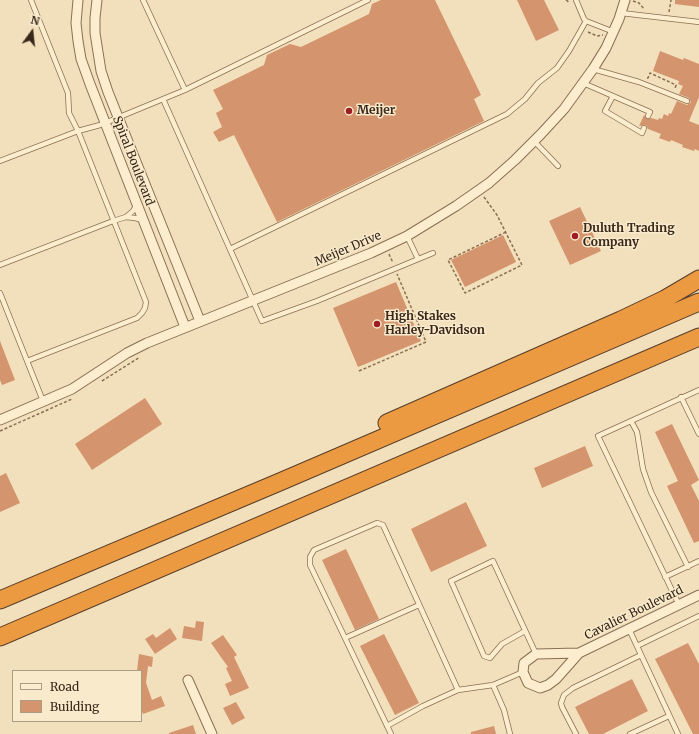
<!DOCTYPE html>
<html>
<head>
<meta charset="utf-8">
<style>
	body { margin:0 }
	#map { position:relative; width:699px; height:734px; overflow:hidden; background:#f2dfbb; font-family:Merriweather,serif }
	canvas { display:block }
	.legend { position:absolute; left:12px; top:670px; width:130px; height:52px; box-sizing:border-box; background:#f8eacb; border:1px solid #ab9c84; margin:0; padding:5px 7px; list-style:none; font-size:12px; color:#38271a }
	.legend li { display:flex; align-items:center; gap:8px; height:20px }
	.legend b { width:20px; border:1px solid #ab9c84 }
	.north { position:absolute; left:12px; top:12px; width:40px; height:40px; -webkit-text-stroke:3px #f8eacb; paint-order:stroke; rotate:15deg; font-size:11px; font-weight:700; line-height:16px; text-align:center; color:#38271a }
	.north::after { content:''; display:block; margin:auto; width:14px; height:18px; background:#38271a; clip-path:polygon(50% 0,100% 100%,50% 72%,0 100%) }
</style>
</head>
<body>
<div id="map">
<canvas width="699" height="734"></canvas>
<ul class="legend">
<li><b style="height:5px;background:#fcedcf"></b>Road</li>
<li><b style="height:11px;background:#d4946d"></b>Building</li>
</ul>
<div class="north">N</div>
</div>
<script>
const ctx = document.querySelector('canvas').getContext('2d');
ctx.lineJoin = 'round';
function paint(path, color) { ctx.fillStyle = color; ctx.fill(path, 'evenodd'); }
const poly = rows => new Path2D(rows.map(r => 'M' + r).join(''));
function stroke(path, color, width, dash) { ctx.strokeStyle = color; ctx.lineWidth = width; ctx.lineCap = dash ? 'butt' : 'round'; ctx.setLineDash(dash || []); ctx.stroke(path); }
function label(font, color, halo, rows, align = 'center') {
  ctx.font = font + ' Merriweather,serif'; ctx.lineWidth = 3; ctx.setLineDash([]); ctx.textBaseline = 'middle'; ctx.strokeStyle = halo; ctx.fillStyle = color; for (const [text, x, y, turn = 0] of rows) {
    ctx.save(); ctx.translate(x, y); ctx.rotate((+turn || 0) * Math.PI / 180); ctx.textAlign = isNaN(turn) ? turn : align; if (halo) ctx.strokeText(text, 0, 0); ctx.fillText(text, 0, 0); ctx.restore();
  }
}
paint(poly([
	[381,0,435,0,481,95,474,99,484,121,277,222,234,135,219,142,213,132,222,127,216,113,223,109,213,90,264,65,267,55,290,44,301,47,369,14,372,4],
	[517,0,544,0,559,30,536,41],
	[675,0,699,0,699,7,675,4],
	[660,51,683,60,684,58,699,64,699,97,689,121,699,125,699,151,695,149,694,151,682,147,683,145,671,140,670,142,659,138,661,134,648,129,646,125,639,126,644,115,647,119,651,118,658,120,659,118,662,119,664,114,668,116,669,113,671,114,677,101,687,105,691,102,689,98,679,94,683,86,678,84,679,81,653,71],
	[580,207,601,251,570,265,549,221],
	[503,235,516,262,465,287,451,260],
	[396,282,421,341,358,367,333,308],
	[0,341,15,380,2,385,0,380],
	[145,398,162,424,92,470,75,444],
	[672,424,699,480,691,485,699,501,699,541,694,543,667,486,678,481,655,432],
	[585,446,593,466,542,488,534,468],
	[6,473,20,503,0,512,0,476],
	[466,502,487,546,431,572,411,529],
	[346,549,379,619,355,630,322,560],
	[196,621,204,622,202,641,182,638,184,626,195,628],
	[170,628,177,639,155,654,145,639,153,634,156,638],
	[384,634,419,703,395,715,360,646],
	[223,635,237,655,234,657,249,688,230,696,225,684,232,681,226,668,228,667,211,643],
	[688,643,699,664,699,734,693,734,655,659],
	[139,654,153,657,152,667,148,666,146,683,152,700,161,696,165,706,143,714,141,709,141,671,137,671],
	[632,679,648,711,603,734,589,734,575,707],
	[236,702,245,718,232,725,223,708],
	[193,725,196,734,169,734,169,733],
	[494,726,496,734,471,734,471,732]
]), '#d4946d');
const lane = poly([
	[143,0,185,90],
	[621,13,699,22],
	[586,21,614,32],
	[593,69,639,82,687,101],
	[583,83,613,96,605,111,642,133,644,128],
	[613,96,650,112,648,116],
	[163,99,262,321,317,301,433,253],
	[534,141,558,166],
	[0,161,78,131,100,125,185,90,368,0],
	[126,217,133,211,137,204],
	[407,236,418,259],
	[230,249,507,114,525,99,538,83,557,68,569,51,586,21,584,19,576,0],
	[0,265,113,221,126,217,135,218,143,220],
	[0,293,43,401],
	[27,361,137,318,142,313,145,308,146,302,78,131,69,113,68,93,31,0],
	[681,397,699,434],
	[631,421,637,432,643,469,651,492,688,567],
	[665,577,699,561],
	[679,605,598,436,699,390],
	[629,629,678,734],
	[525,631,502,644,490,658,484,656,451,581,493,561,536,654],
	[345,638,419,605],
	[637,646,699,616],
	[493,685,504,710,510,734],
	[387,726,423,706,458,690],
	[391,734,310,565,310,557,314,550,377,523,383,525,458,690,493,685,523,672],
	[576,734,562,707,561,703,564,695,573,688,641,655],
	[630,734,669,716]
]);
const street = poly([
	[78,0,76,23,78,41,81,59,90,84,185,327],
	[97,0,95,18,95,33,101,71,108,92,200,321],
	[0,420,72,389,127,353,147,343,371,253,407,236,456,206,489,183,515,160,541,134,564,109,593,69,606,48,619,19,625,0],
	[579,653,536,654,524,663,523,672,528,683,540,688,548,685,556,679,579,653,699,595],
	[188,680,212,734]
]);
const highway = poly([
	[387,423,621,320,665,299,699,279],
	[0,600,282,481,699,302],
	[0,637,699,337]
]);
stroke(lane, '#8a6f53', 6);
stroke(street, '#8a6f53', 11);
stroke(highway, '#573d29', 19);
stroke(poly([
	[566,0,570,3],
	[633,1,639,3,644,9],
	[669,12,671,0],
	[588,32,597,36,603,35],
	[647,78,648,78,650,73,676,85,675,89],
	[484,197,497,215,522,265,465,293,448,260,506,232],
	[389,254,393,263],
	[359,371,426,342,397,274],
	[102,381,140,357],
	[0,431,72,399]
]), '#8a6f53', 1.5, [3, 2]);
stroke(lane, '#fcedcf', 4.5);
stroke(street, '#fcedcf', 9);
stroke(highway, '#eb9a42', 17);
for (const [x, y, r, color] of [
	[349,111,4,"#9f1e24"],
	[575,236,4,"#9f1e24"],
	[377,324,4,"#9f1e24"]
]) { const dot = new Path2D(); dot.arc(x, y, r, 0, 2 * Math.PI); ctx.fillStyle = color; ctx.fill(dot); stroke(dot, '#f8eacb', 1.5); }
label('bold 12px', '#38271a', '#f8eacb', [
	["Meijer",357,111],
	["Duluth Trading",583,229],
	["Company",583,243],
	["High Stakes",385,317],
	["Harley-Davidson",385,331]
], 'left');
label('12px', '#38271a', '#f8eacb', [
	["Spiral Boulevard",133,161,69],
	["Meijer Drive",348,249,-23],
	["Cavalier Boulevard",634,613,-26]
]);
</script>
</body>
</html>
